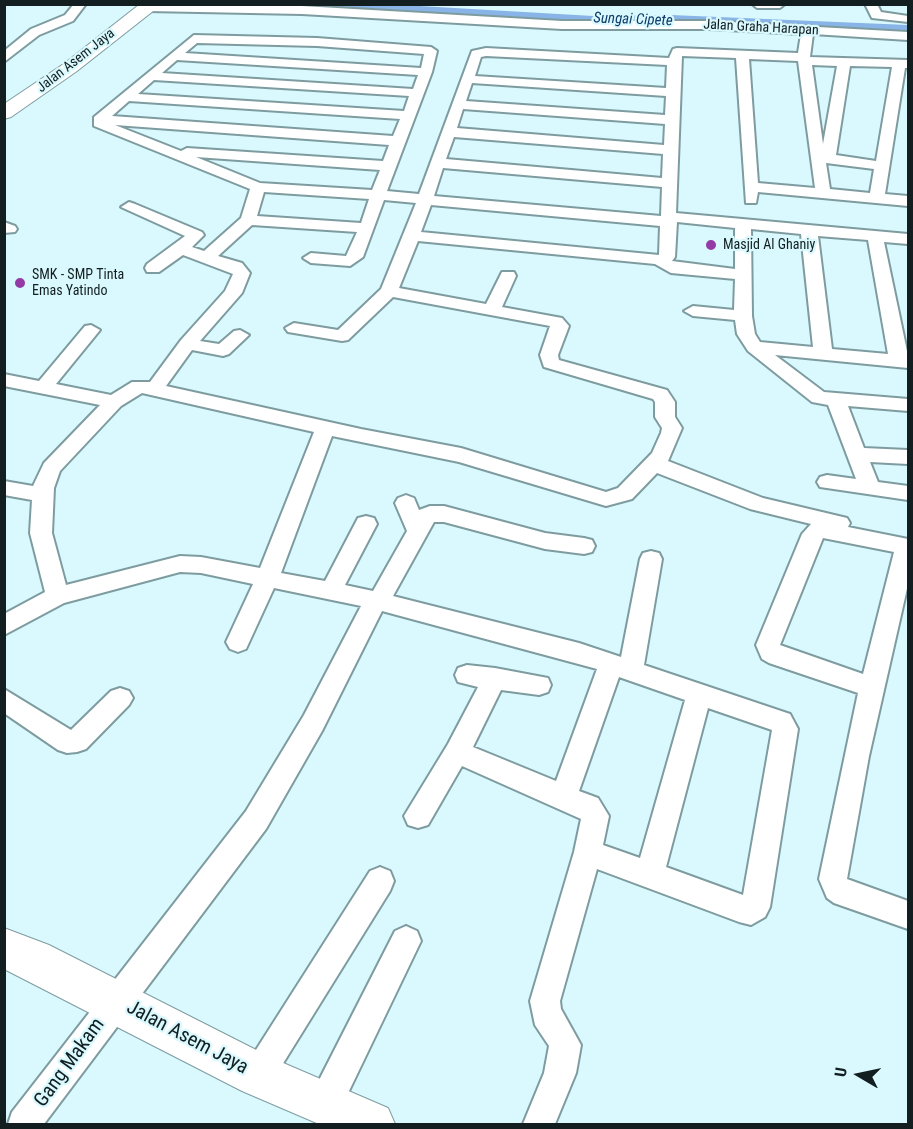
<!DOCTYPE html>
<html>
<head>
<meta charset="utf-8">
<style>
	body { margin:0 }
	#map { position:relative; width:913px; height:1129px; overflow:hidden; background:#d9f9fe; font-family:"Roboto Condensed",sans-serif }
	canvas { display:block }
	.frame { position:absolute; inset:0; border:6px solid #121e20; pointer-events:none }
	.north { position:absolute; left:829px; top:1045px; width:60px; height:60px; -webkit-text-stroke:4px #d9f9fe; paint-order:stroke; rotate:279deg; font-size:16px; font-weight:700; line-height:24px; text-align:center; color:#121e20 }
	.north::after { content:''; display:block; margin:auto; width:21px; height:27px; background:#121e20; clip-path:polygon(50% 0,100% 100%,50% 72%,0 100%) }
</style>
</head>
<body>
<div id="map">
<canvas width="913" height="1129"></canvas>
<div class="frame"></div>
<div class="north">U</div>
</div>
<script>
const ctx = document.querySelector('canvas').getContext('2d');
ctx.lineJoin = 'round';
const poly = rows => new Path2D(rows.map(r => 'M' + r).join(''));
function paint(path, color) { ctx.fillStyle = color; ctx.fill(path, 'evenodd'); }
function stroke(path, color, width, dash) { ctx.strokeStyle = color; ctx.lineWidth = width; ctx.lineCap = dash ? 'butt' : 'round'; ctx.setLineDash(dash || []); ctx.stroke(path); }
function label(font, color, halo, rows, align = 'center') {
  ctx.font = font + ' "Roboto Condensed",sans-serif'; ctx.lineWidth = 4.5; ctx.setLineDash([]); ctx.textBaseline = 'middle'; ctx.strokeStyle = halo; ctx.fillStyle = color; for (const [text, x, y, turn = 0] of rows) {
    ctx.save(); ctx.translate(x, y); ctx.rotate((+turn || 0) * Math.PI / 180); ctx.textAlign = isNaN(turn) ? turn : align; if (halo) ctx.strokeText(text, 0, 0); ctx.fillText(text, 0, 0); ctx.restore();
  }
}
paint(poly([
	[316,4,385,4,593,16,671,15,908,25,908,31,671,21,593,22,321,7,316,4]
]), '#88b4e7');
const minor = poly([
	[74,4,86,4,73,21,39,35,4,62,4,51,31,29,65,15,74,4],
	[143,4,302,6,562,21,709,21,908,32,908,40,813,34,810,57,908,60,908,68,905,68,885,194,908,196,908,206,758,192,756,203,746,203,736,58,682,56,676,213,908,234,908,244,884,242,908,356,908,368,775,355,824,392,908,399,908,411,848,406,864,448,908,450,908,464,870,462,878,482,908,486,908,500,820,487,817,482,820,477,827,475,856,479,828,405,812,402,748,351,737,334,735,320,693,316,684,311,693,306,734,310,735,279,671,273,655,264,418,241,399,288,486,304,502,272,514,272,516,276,502,307,562,318,569,326,558,355,559,360,667,390,675,402,675,417,682,428,668,461,763,498,847,518,850,523,848,527,908,539,908,584,869,756,847,879,908,901,908,929,834,903,827,898,819,879,858,693,769,663,762,659,756,645,802,534,811,524,750,509,657,473,632,499,606,506,459,462,332,436,281,573,325,581,358,518,366,516,374,518,377,524,345,585,373,591,407,531,395,503,398,498,406,495,414,498,419,510,430,506,444,506,545,533,584,538,592,540,595,546,592,552,584,554,545,549,444,522,434,522,393,596,579,643,621,657,640,559,643,553,651,551,659,553,662,559,644,665,790,714,798,729,770,907,765,917,751,925,739,922,597,869,560,1001,561,1009,581,1045,576,1073,555,1124,523,1124,544,1073,549,1046,535,1025,530,1001,574,852,581,819,462,766,428,825,418,828,408,825,404,816,448,744,478,687,458,682,455,675,458,668,467,665,495,668,548,678,551,685,548,692,539,695,501,690,473,747,556,781,597,669,382,611,322,731,266,829,44,1124,8,1124,12,1112,246,811,304,715,361,606,274,588,246,649,238,652,230,649,226,642,253,584,201,573,180,572,64,603,4,635,4,614,45,592,30,533,32,500,4,495,4,481,33,486,44,463,100,405,4,386,4,374,39,381,85,326,91,325,100,330,56,384,111,395,132,382,150,382,181,340,225,291,233,274,183,255,159,272,147,272,145,268,147,264,185,236,121,207,129,202,135,204,202,232,204,235,192,247,204,251,241,218,250,189,94,126,94,117,194,35,317,38,431,47,437,51,432,72,387,191,419,194,472,51,486,48,669,58,673,49,677,48,798,53,801,34,709,29,562,29,302,14,147,11,141,7,143,4],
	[197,43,317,46,424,54,421,68,185,53,197,43],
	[486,56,667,65,666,88,475,76,481,57,486,56],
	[749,59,798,61,815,188,758,183,749,59],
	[177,60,418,75,413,89,162,73,177,60],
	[812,65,837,66,823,144,812,65],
	[850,66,892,67,876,161,836,155,850,66],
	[154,80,409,96,404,111,138,94,154,80],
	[472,83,666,96,665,115,466,101,472,83],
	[129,101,400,119,393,136,112,116,129,101],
	[463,109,665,124,664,145,457,128,463,109],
	[115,125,389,145,383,161,187,148,181,151,115,125],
	[454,137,663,154,662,178,446,159,454,137],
	[196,157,380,170,372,190,260,183,196,157],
	[826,163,874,169,870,193,830,189,826,163],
	[443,168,662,187,661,216,434,196,443,168],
	[264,192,369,199,361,223,257,216,264,192],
	[384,200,416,203,381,289,338,330,294,323,285,328,288,332,342,341,348,340,393,297,550,326,540,355,544,367,653,399,655,402,655,417,662,428,661,433,652,453,618,488,606,492,461,448,361,429,166,386,192,350,223,356,229,354,249,335,240,330,234,331,219,344,200,341,242,293,250,273,242,263,218,256,252,225,357,232,346,256,311,253,303,258,311,263,350,266,363,257,384,200],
	[431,205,660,226,659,255,421,232,431,205],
	[677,222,735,228,735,269,672,261,675,257,677,222],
	[751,229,801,234,813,347,760,342,755,334,752,316,751,229],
	[818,236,868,240,888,354,832,349,818,236],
	[142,393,314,432,260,568,201,557,180,556,66,585,52,533,54,488,60,471,121,406,142,393],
	[823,538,894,552,863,674,780,645,823,538],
	[619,677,685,700,640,858,603,845,609,816,598,798,579,791,619,677],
	[708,708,772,730,743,895,666,867,708,708],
	[752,4,785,4,780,8,757,8,752,4],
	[865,4,877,4,881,12,908,16,908,22,872,18,865,4],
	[4,222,15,226,17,229,15,232,4,233,4,222],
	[120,688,129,691,133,698,129,705,86,749,77,752,67,753,58,750,4,713,4,689,71,730,111,691,120,688],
	[380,867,390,871,394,881,390,891,269,1086,258,1091,247,1086,242,1075,247,1064,370,871,380,867],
	[406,926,417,931,421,941,337,1116,325,1120,313,1116,309,1104,313,1092,395,931,406,926]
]);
const secondary = poly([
	[140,4,162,4,77,71,11,117,4,119,4,104,65,63,140,4],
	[4,928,49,945,274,1059,388,1108,395,1124,319,1124,242,1091,4,969,4,928]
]);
stroke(minor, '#7e9ca0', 4);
stroke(secondary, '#7e9ca0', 2);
paint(minor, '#fff');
paint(secondary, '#fff');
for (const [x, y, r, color] of [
	[711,245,6,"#933aa5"],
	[20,283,6,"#933aa5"]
]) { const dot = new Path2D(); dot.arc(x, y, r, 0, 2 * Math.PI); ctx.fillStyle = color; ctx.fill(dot); stroke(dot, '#d9f9fe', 2); }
label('14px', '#121e20', '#d9f9fe', [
	["Jalan Graha Harapan",761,28,3],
	["Jalan Asem Jaya",76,61,-38]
]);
label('14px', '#121e20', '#d9f9fe', [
	["Masjid Al Ghaniy",723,245],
	["SMK - SMP Tinta",32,275],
	["Emas Yatindo",32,291]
], 'left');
label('italic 15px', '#0d3b6a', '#d9f9fe', [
	["Sungai Cipete",633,20,2]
]);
label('20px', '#121e20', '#d9f9fe', [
	["Jalan Asem Jaya",187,1038,28],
	["Gang Makam",70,1063,-54]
]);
</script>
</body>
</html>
